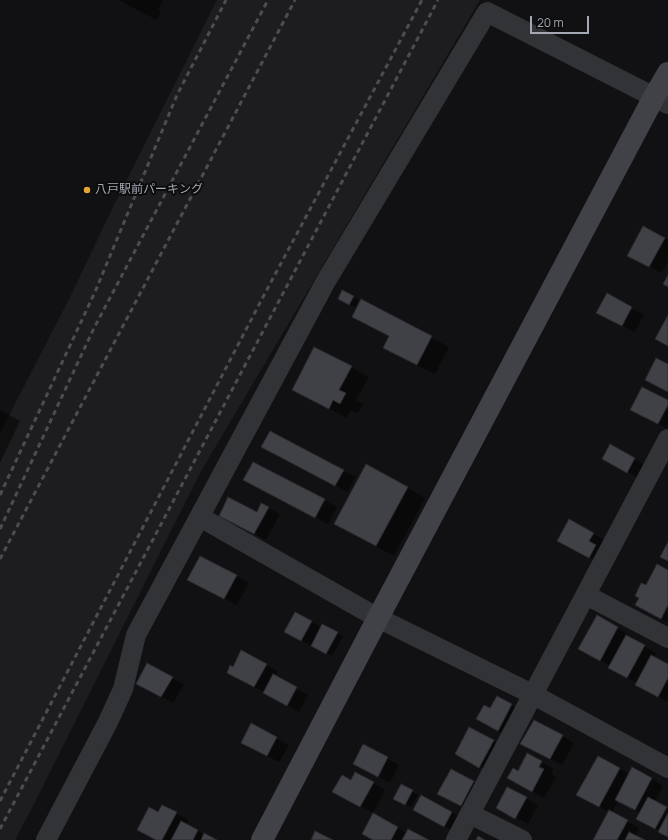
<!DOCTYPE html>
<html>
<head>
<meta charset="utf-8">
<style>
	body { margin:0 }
	#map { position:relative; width:668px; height:840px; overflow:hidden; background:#111113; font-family:Manrope,sans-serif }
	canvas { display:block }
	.scale { position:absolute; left:530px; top:16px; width:59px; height:18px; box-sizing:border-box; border:2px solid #a3a8b2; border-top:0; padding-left:5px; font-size:12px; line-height:14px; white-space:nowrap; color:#a3a8b2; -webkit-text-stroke:3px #0c0c0d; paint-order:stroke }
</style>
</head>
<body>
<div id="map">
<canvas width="668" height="840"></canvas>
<div class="scale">20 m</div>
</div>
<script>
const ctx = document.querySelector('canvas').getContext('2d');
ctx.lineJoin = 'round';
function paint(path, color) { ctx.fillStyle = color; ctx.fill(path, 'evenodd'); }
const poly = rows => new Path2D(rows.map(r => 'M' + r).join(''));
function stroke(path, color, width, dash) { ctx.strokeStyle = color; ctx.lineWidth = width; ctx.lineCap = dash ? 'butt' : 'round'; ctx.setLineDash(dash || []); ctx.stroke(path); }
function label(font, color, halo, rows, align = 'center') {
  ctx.font = font + ' Manrope,"Noto Sans JP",sans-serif'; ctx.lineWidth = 4; ctx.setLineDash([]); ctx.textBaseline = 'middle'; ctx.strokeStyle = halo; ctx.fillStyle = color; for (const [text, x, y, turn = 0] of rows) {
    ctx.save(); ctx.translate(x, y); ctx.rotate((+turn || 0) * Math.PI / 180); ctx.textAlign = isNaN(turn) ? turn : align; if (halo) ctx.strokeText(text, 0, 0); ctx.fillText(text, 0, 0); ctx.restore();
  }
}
paint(poly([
	[217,0,480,0,200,473,31,810,15,840,0,840,0,433,70,297,113,207]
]), '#1d1d1f');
paint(poly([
	[118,0,163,0,158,10,161,12,157,20],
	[644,227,668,240,668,261,661,273,640,262],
	[607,295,644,315,634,332,610,319],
	[353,297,359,300,355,307,339,299],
	[362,300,449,347,435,374,402,358,390,337,353,316],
	[351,367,369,377,356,400,363,404,358,413,351,410,347,418,311,399],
	[668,402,668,429,643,416],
	[0,410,20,421,0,463],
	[610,446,647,466,640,479,615,465],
	[274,454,343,470,355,477,348,492],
	[254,463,337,507,328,524,256,487],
	[408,488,425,498,394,556,335,524],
	[268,508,280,514,266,540,232,522,257,513],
	[593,534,605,540,601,564,570,547],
	[201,557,249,583,237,605,200,586],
	[668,571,668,622,648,612,646,587],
	[597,617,629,635,628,637,656,653,653,658,668,665,668,702,648,691,637,683,621,675,610,666,591,656],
	[311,622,343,636,332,656,297,638],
	[266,665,278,671,275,676,308,695,299,712,240,679,233,668],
	[172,678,184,684,173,703,150,690],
	[497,697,523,712,510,737,489,726],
	[252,725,289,745,279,762,254,749],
	[470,728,505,748,492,773,468,761],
	[562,736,574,743,562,765,533,750],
	[364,745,399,765,390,783,366,770],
	[528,755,554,769,551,774,556,777,544,798,520,785,518,772],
	[598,757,629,774,652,779,663,786,655,802,668,809,668,837,660,831,648,824,640,813,618,800,612,813,639,828,635,836,643,840,594,840,609,812,589,801],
	[473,782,485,789,473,812,450,800],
	[373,783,385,790,373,813,345,799],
	[401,785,418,795,411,807,394,798],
	[508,788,538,805,528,824,509,814],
	[452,812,463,819,456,832,426,816],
	[159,813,176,813,188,820,186,824,214,840,157,840],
	[373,815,407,833,427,840,375,840]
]), '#0007');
const building = poly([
	[643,226,665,238,649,267,627,256,643,226],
	[668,275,668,287,663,284,668,275],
	[342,290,354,296,349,305,338,299,342,290],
	[607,293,632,307,622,326,596,313,607,293],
	[361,299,432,336,417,365,383,348,389,336,352,317,361,299],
	[668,315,668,346,655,339,668,315],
	[314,347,352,366,339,390,346,393,340,404,333,400,329,409,292,390,314,347],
	[656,358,668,364,668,392,645,380,656,358],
	[642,387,668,400,668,405,658,424,630,410,642,387],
	[270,431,344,470,335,486,261,447,270,431],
	[610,444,635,458,627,473,602,459,610,444],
	[253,462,325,499,315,518,243,480,253,462],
	[366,464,408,487,376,546,334,524,366,464],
	[228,497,257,512,261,503,269,507,254,534,219,516,228,497],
	[569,519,594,533,589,541,596,545,589,558,557,541,569,519],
	[668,542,668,561,660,557,668,542],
	[200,556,237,575,224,599,187,580,200,556],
	[657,564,668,570,668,605,661,619,635,605,639,598,635,596,641,583,646,585,657,564],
	[295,612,312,621,301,641,284,632,295,612],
	[597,615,618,627,600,661,578,649,597,615],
	[322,624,338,632,326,654,311,646,322,624],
	[626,635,645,645,627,678,608,668,626,635],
	[241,650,267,664,254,687,227,673,230,665,233,667,241,650],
	[651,655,668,664,668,678,658,697,635,685,651,655],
	[147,663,173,677,161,697,136,684,147,663],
	[273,674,297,687,287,706,263,693,273,674],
	[497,696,512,704,498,731,476,719,484,705,490,708,497,696],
	[534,720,563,735,550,759,520,744,534,720],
	[251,723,277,737,267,756,241,743,251,723],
	[469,727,494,740,479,768,455,754,469,727],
	[363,744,388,757,378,777,353,764,363,744],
	[527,753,542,761,539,767,544,769,532,792,507,778,513,768,518,771,527,753],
	[598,756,620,768,599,807,576,795,598,756],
	[632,767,652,778,635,810,615,800,632,767],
	[451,769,474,781,461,806,437,794,451,769],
	[355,772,374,782,360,807,332,792,342,775,351,780,355,772],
	[401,784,413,790,405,805,393,799,401,784],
	[507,787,527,797,515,819,496,808,507,787],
	[421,795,452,812,444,827,413,810,421,795],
	[648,797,667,807,655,829,636,819,648,797],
	[162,805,177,812,162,840,156,840,137,830,149,807,158,812,162,805],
	[609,810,628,820,617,840,593,840,609,810],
	[373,813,398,827,391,840,373,840,362,834,373,813],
	[668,813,668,837,658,832,668,813],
	[181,821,198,830,193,840,171,840,181,821],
	[408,829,429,840,402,840,408,829],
	[315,831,333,840,311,840,315,831],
	[629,832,645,840,625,840,629,832],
	[204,833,217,840,201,840,204,833],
	[478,836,485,840,476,840,478,836]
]);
paint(building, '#404146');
stroke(building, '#2b2b2e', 1);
stroke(poly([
	[200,517,378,618,532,694,668,768],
	[586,595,668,638],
	[470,814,522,840],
	[46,840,108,722,123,689,136,635,326,281,487,12,668,104],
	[456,840,668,439]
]), '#323337', 20);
stroke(poly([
	[262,840,378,618,654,97,668,73]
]), '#414247', 22);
stroke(poly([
	[0,495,95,292,177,95,226,0],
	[0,529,94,328,268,0],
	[0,559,295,0],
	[0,801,263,297,422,0],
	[0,829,438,0]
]), '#4c4d52', 3, [5, 4]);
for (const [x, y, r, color] of [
	[87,190,4,"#e4a737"]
]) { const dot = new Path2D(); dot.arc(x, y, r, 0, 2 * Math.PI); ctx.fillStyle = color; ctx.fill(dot); stroke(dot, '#0c0c0d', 1.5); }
label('12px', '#a3a8b2', '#0c0c0d', [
	["八戸駅前パーキング",95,190]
], 'left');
</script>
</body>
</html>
